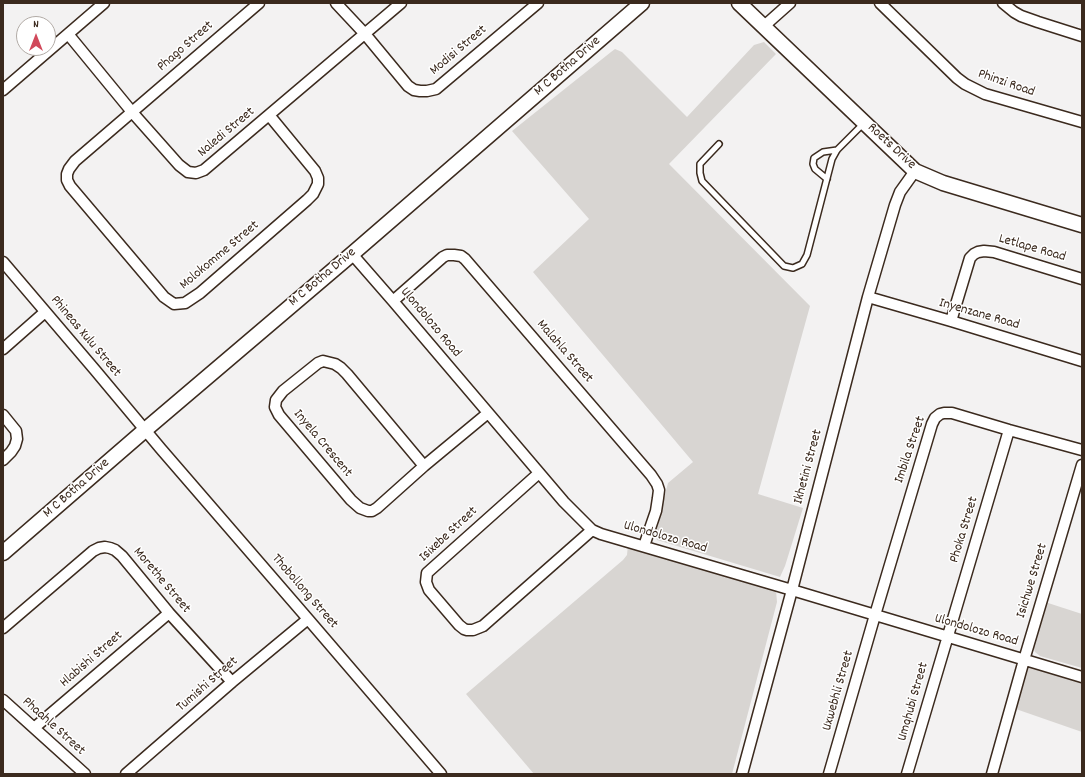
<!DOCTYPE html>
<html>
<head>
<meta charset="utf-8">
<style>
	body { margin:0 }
	#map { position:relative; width:1085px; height:777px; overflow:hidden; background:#f3f2f2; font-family:Dekko,sans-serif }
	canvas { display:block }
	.frame { position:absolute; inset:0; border:4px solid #3b2a1e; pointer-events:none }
	.north { position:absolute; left:16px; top:16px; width:40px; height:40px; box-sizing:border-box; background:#fff; border:1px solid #b1aaa5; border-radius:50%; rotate:0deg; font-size:11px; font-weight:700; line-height:16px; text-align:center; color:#3b2a1e }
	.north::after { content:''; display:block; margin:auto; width:14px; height:18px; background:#d1495b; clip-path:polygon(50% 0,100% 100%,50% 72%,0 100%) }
</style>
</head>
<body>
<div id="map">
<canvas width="1085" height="777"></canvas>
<div class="frame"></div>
<div class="north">N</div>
</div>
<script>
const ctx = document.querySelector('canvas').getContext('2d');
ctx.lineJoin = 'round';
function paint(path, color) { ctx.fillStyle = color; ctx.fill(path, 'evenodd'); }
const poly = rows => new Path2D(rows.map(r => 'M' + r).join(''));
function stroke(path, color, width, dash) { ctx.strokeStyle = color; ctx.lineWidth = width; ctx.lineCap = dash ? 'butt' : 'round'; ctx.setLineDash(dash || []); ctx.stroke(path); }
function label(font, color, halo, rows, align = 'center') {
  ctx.font = font + ' Dekko,sans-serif'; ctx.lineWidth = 3; ctx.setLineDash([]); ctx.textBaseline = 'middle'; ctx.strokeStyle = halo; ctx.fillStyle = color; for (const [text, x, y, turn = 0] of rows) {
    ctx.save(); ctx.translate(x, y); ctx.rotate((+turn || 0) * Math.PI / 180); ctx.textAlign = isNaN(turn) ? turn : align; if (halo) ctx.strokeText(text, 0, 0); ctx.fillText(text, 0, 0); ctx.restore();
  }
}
paint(poly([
	[764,42,776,54,669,164,810,306,758,494,803,508,785,566,780,577,657,540,655,533,668,483,693,462,533,272,589,219,512,131,611,52,615,49,622,52,687,117,754,45],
	[628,545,776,590,777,602,732,774,534,774,466,694,623,560,627,555],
	[1045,602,1082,614,1082,668,1040,656,1035,652,1033,646],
	[1028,663,1082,680,1082,732,1013,708]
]), '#d8d5d2');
const lane = poly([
	[719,144,700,164,700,173,702,181,784,266,793,268,802,264,807,255,832,159,837,150,864,123],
	[827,179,815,169,813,164,814,158,823,152,837,150]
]);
const street = poly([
	[259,3,75,161,69,169,67,174,67,180,70,186,164,297,174,304,185,303,200,293,307,200,313,194,318,184,318,178,315,171,269,115],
	[336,3,365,34,408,86,414,90,420,91,427,91,436,89,538,3],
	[880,3,957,78,965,84,985,94,1082,122],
	[1003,3,1014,12,1021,16,1038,22,1082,36],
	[763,27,790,3],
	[68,34,132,112,179,165,188,172,196,173,204,170,401,3],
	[3,90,104,3],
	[352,254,393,301,564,502,592,530,601,534,792,590,1082,677],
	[3,262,95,370,161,449,308,619,441,774],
	[868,297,951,321,1082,361],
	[393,301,443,257,447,255,454,255,461,256,465,259,651,475,657,484,659,490,658,498,656,511,644,546],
	[951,321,970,258,974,254,978,252,984,251,994,252,1082,279],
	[3,349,45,312],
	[3,415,16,431,17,439,15,446,11,452,3,460],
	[424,466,347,374,341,368,335,364,323,361,318,363,283,391,276,400,275,407,279,415,351,500,360,508,368,511,372,511,377,508,424,466,488,413],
	[539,473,427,573,426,582,429,590,459,625,464,629,467,630,473,630,483,626,592,530],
	[3,628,93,551,99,548,105,547,110,548,115,550,122,556,169,613,232,682],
	[3,700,85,774],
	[34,728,169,613],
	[126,774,232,682,308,619],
	[742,774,792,590,868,297,895,205,900,192,915,171],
	[829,774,875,615,932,424,935,418,940,414,944,413,952,413,1009,430,1082,450],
	[907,774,1009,430],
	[992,774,1024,660,1082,465]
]);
const secondary = poly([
	[739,3,915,171,943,183,1082,225],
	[3,553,145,430,352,254,642,3]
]);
stroke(lane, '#3b2a1e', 8);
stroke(street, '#3b2a1e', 13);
stroke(secondary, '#3b2a1e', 17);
stroke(lane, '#fff', 5);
stroke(street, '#fff', 10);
stroke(secondary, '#fff', 14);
label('14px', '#3b2a1e', '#fff', [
	["Phago Street",186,47,-41],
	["Modisi Street",459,51,-40],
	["M C Botha Drive",568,67,-41],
	["Phinzi Road",1006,84,19],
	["Naledi Street",227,133,-40],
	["Roets Drive",891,147,43],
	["Letlape Road",1032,249,16],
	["Molokomme Street",220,256,-40],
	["M C Botha Drive",323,278,-40],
	["Inyenzane Road",979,315,16],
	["Ulondolozo Road",430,323,50],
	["Phineas Xulu Street",85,337,50],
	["Malahla Street",564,352,49],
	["Inyela Crescent",322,444,50],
	["Imbila Street",911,450,-71],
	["Ikhetini Street",809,467,-75],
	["M C Botha Drive",77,489,-41],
	["Phoka Street",965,530,-73],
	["Isixebe Street",449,535,-43],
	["Ulondolozo Road",665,538,16],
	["Morethe Street",161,581,50],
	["Isichwe Street",1033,581,-73],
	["Thobollong Street",304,592,49],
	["Ulondolozo Road",976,631,16],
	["Hlabishi Street",92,660,-41],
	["Tumishi Street",208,685,-41],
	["Uxwebhli Street",839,691,-74],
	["Umqhubi Street",914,702,-74],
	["Phaahle Street",53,727,42]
]);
</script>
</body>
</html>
